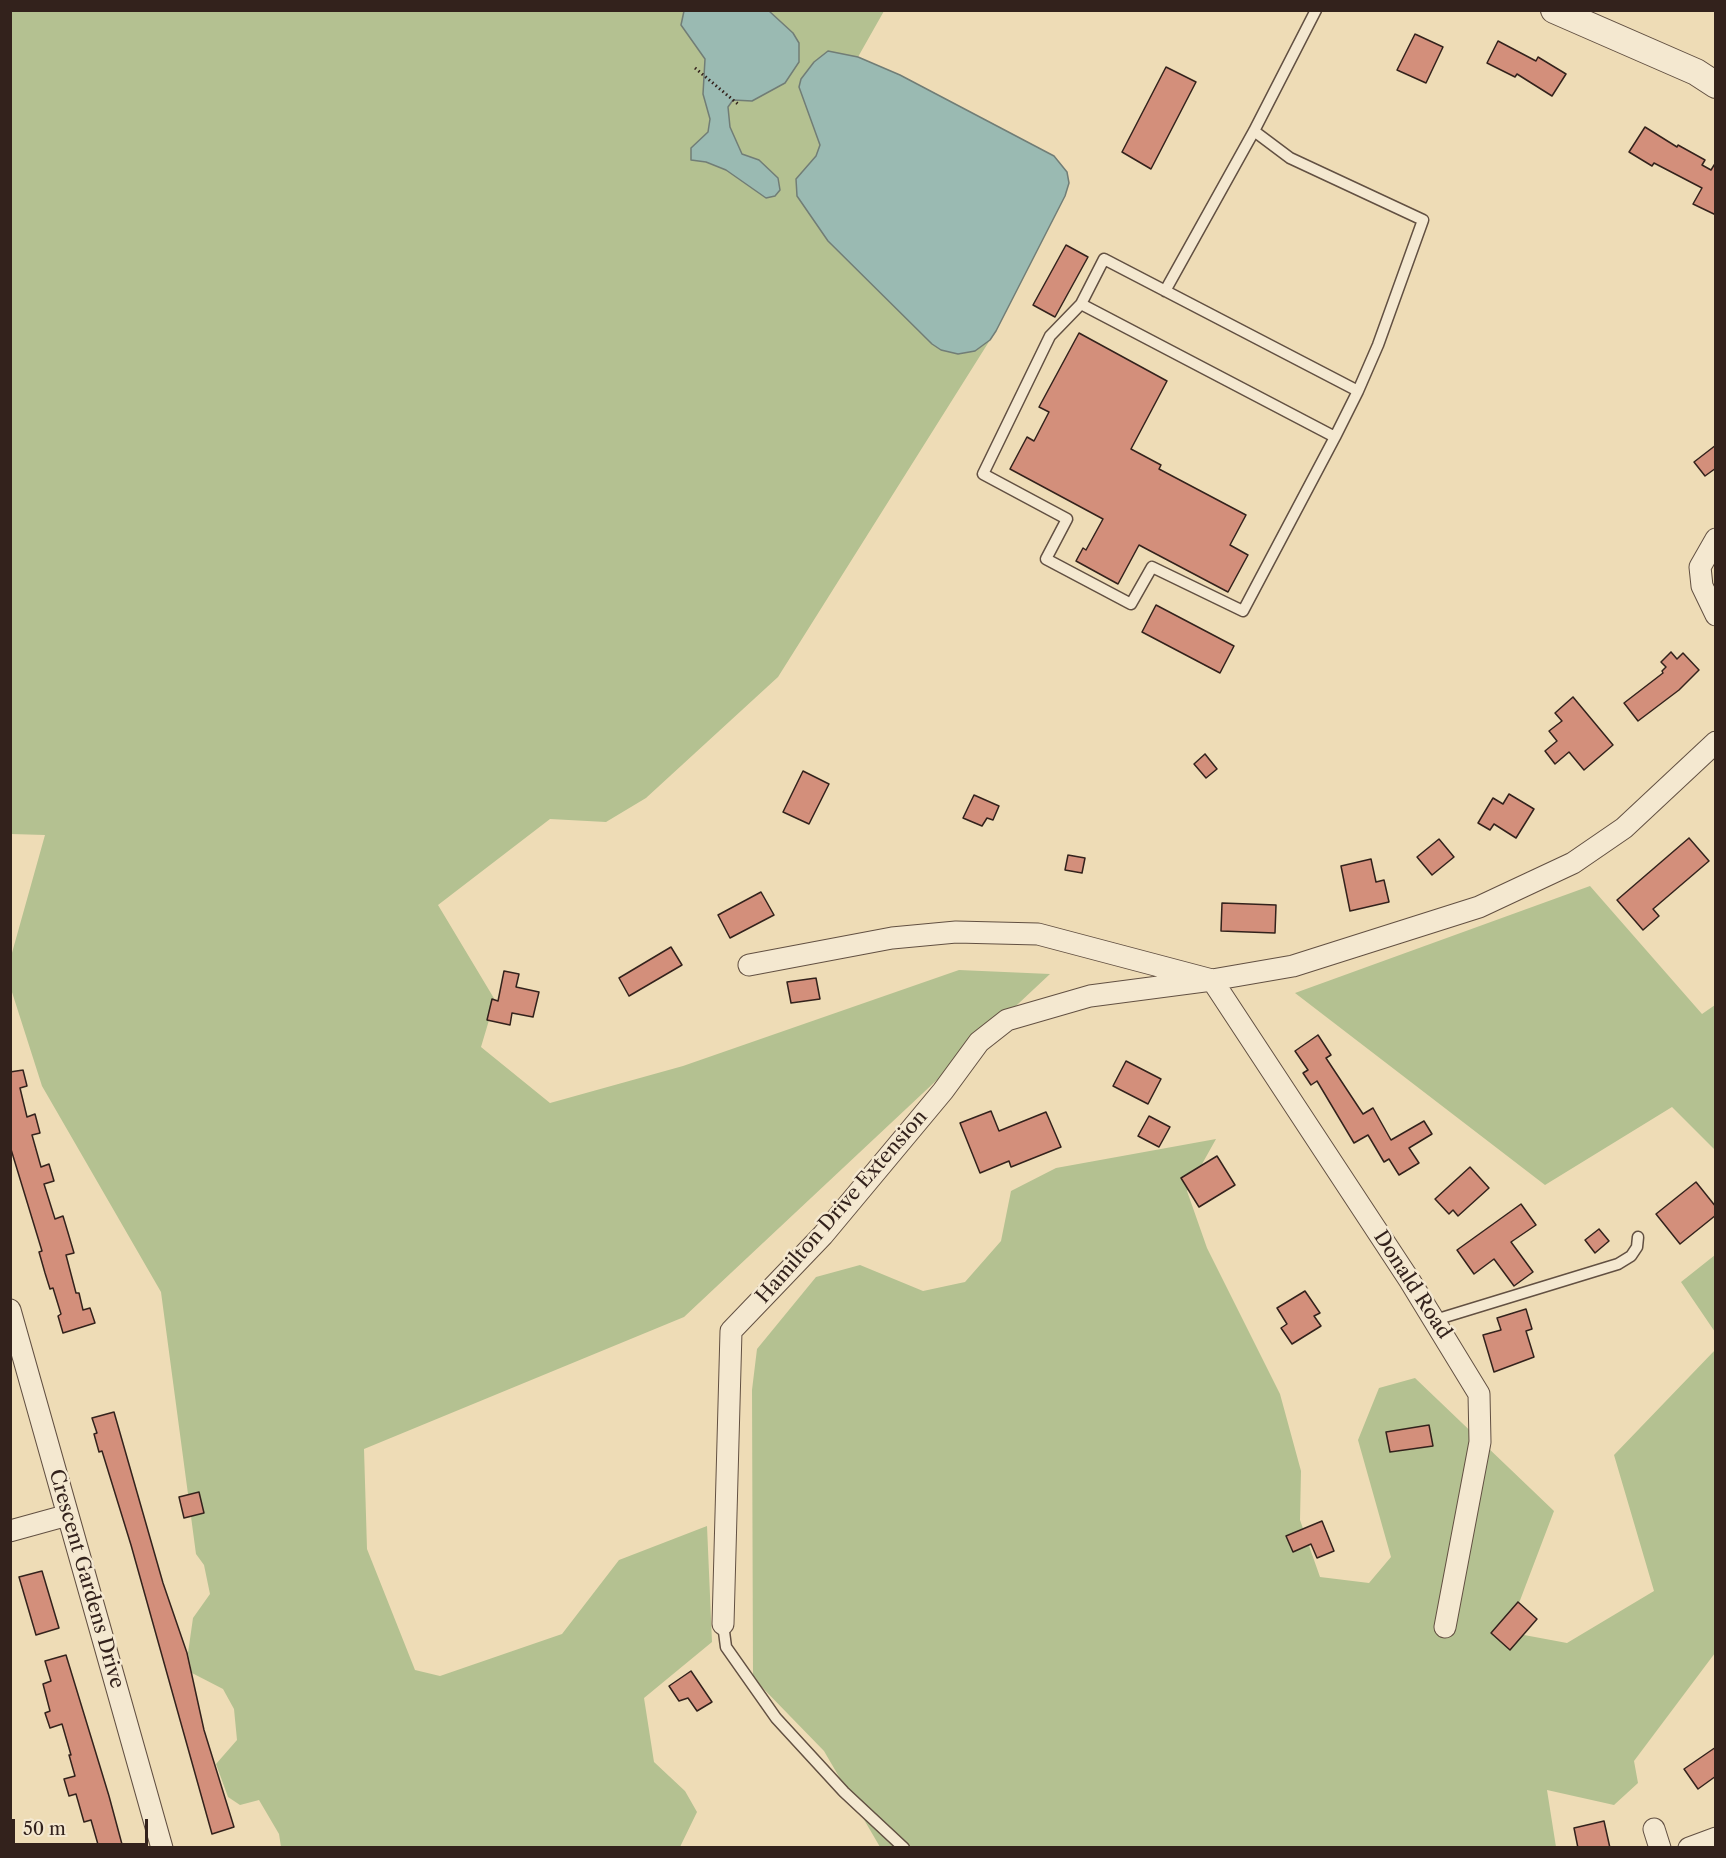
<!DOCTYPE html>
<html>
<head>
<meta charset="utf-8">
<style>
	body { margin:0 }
	#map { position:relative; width:1726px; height:1858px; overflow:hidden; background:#eedcb6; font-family:"Libre Caslon Text",serif }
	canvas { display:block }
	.frame { position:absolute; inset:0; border:12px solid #33221c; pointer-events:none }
	.scale { position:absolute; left:12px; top:1819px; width:136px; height:27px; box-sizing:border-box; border:3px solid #33221c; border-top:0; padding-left:8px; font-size:18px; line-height:21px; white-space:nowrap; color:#33221c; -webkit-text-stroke:4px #f4e8d0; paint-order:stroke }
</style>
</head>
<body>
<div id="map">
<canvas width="1726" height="1858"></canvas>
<div class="frame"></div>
<div class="scale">50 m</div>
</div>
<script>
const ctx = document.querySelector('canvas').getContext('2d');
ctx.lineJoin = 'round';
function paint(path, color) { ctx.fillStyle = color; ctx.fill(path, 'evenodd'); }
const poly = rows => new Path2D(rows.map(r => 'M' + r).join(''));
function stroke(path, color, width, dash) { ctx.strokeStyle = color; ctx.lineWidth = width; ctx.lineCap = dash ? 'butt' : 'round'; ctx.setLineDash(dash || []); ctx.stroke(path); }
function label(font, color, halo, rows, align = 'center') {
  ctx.font = font + ' "Libre Caslon Text",serif'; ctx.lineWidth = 5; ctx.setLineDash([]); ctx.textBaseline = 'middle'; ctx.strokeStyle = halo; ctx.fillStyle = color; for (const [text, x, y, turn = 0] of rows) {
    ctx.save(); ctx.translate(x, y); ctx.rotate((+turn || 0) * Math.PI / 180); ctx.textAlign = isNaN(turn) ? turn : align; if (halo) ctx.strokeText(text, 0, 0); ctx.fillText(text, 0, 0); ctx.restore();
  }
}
paint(poly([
	[11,11,884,11,858,57,900,75,1054,156,1067,172,990,340,778,677,646,798,606,822,550,819,438,905,495,1000,481,1047,550,1103,683,1066,959,970,1050,974,684,1317,364,1449,367,1549,415,1670,440,1676,562,1634,619,1560,707,1526,712,1642,644,1698,654,1762,685,1791,697,1812,680,1847,281,1847,279,1834,259,1800,240,1805,228,1797,216,1764,237,1740,234,1709,223,1689,192,1673,188,1653,193,1618,210,1594,204,1565,196,1554,161,1292,42,1086,11,989,10,960,45,835,11,834],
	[1590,886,1702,1014,1715,1005,1715,1150,1672,1107,1545,1185,1295,993],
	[1216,1139,1187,1191,1207,1248,1280,1394,1301,1471,1300,1520,1320,1577,1369,1583,1391,1557,1358,1440,1379,1388,1415,1378,1554,1511,1508,1632,1567,1643,1654,1591,1614,1455,1715,1350,1715,1653,1634,1761,1638,1783,1614,1805,1547,1790,1556,1847,880,1847,824,1751,753,1678,752,1390,757,1349,816,1277,860,1265,923,1291,965,1282,1001,1241,1011,1191,1056,1168],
	[1715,1255,1715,1332,1681,1282]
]), '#b4c191');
const water = poly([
	[684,11,769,11,793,33,799,43,799,62,785,83,752,101,733,100,728,107,730,127,742,154,759,160,778,178,780,190,775,196,766,198,726,170,706,162,691,160,691,148,708,132,710,119,703,94,705,59,681,25,684,11],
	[828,51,858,57,900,75,1054,156,1067,172,1069,183,1065,196,996,331,990,340,975,351,958,354,941,350,932,344,828,241,797,196,796,179,816,156,820,145,799,87,801,79,814,62,828,51]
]);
paint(water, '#9abab2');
stroke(water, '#717d76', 1.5);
const building = poly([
	[1415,34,1443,47,1426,83,1397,70,1415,34],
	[1498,41,1536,61,1538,57,1566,74,1552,96,1517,74,1515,77,1487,63,1498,41],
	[1166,67,1196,82,1151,169,1122,152,1166,67],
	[1645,127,1677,147,1678,145,1705,160,1702,165,1711,170,1716,162,1716,215,1693,204,1702,188,1654,163,1652,166,1629,152,1645,127],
	[1066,245,1088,257,1055,317,1033,305,1066,245],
	[1079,333,1167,381,1131,449,1161,465,1159,469,1246,515,1230,545,1248,555,1228,592,1139,545,1118,584,1076,561,1083,548,1086,550,1103,519,1010,469,1027,437,1034,441,1049,412,1039,407,1079,333],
	[1716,445,1716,468,1705,476,1694,462,1716,445],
	[1156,605,1234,646,1220,673,1142,632,1156,605],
	[1671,652,1677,659,1683,653,1699,670,1679,690,1638,721,1624,703,1663,673,1662,671,1666,667,1661,662,1671,652],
	[1573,697,1613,745,1584,770,1569,752,1555,764,1545,751,1557,741,1549,731,1562,721,1555,713,1573,697],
	[1205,754,1217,769,1206,778,1194,764,1205,754],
	[803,771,829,784,809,824,783,812,803,771],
	[1509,794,1534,809,1516,838,1494,824,1490,830,1478,823,1493,798,1503,804,1509,794],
	[974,795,999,806,993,820,987,818,982,826,963,818,974,795],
	[1689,838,1709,861,1653,909,1659,916,1643,930,1617,900,1689,838],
	[1439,839,1454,857,1432,875,1417,857,1439,839],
	[1068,855,1085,858,1082,873,1065,870,1068,855],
	[1371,859,1376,882,1384,880,1389,902,1350,911,1341,866,1371,859],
	[761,892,774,915,730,938,718,915,761,892],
	[1222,903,1276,905,1275,933,1221,931,1222,903],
	[671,947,682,965,629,996,619,978,671,947],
	[504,971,519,974,516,987,539,992,533,1017,512,1013,510,1025,487,1020,492,999,498,1001,504,971],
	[816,978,820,999,791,1003,787,982,816,978],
	[1318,1035,1331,1055,1326,1058,1363,1114,1373,1108,1391,1140,1424,1121,1432,1134,1409,1148,1419,1163,1399,1175,1389,1159,1384,1162,1368,1135,1354,1143,1317,1081,1311,1085,1303,1073,1308,1070,1295,1051,1318,1035],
	[1126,1061,1161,1079,1148,1104,1113,1086,1126,1061],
	[23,1070,27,1086,20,1088,27,1117,35,1114,40,1133,32,1135,41,1167,49,1164,54,1181,44,1184,55,1219,63,1216,69,1236,74,1253,66,1255,76,1293,79,1293,83,1310,90,1308,95,1323,63,1333,58,1316,61,1314,53,1288,50,1289,45,1273,39,1252,42,1251,10,1146,10,1072,23,1070],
	[991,1111,999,1131,1046,1112,1061,1147,1011,1167,1009,1161,980,1173,960,1123,991,1111],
	[1149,1116,1170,1127,1159,1147,1138,1136,1149,1116],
	[1217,1156,1235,1185,1199,1207,1181,1178,1217,1156],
	[1470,1167,1489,1188,1458,1216,1453,1210,1449,1214,1435,1199,1470,1167],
	[1696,1182,1716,1207,1716,1215,1680,1244,1656,1214,1696,1182],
	[1521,1204,1536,1225,1511,1242,1533,1272,1514,1286,1494,1259,1474,1274,1457,1250,1521,1204],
	[1599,1229,1609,1241,1595,1253,1585,1240,1599,1229],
	[1305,1291,1320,1313,1314,1316,1321,1326,1292,1344,1281,1328,1287,1324,1277,1308,1305,1291],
	[1526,1309,1532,1329,1526,1331,1534,1357,1494,1372,1483,1335,1501,1330,1497,1318,1526,1309],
	[114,1412,163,1583,187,1653,204,1730,234,1827,212,1834,131,1545,102,1451,99,1452,94,1434,97,1433,92,1418,114,1412],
	[1429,1425,1433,1446,1390,1452,1386,1432,1429,1425],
	[199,1492,204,1513,184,1518,179,1497,199,1492],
	[1322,1521,1334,1551,1317,1558,1311,1544,1293,1552,1286,1536,1322,1521],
	[42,1571,59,1628,36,1635,19,1577,42,1571],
	[1518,1602,1537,1619,1510,1650,1491,1633,1518,1602],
	[66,1655,109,1796,123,1848,99,1848,91,1820,84,1822,76,1794,69,1796,64,1779,75,1776,69,1755,71,1755,62,1724,50,1728,45,1713,50,1711,43,1684,51,1681,45,1661,66,1655],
	[691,1671,712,1702,697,1711,688,1698,679,1701,669,1686,691,1671],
	[1716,1747,1716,1776,1698,1789,1684,1769,1716,1747],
	[1604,1821,1610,1848,1578,1848,1574,1828,1604,1821]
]);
paint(building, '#d38f7b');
stroke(building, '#33221c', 1.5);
const service = poly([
	[1254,131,1290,158,1423,220,1378,345,1358,391],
	[1104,259,1358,391,1335,437,1081,304,1104,259],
	[1165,291,1254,131,1316,10],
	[1081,304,1050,336,983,474,1067,519,1046,559,1131,604,1152,567,1243,611,1335,437],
	[1435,1320,1618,1264,1631,1256,1637,1247,1638,1237],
	[723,1624,726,1647,776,1718,844,1792,904,1848]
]);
const minor = poly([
	[1716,539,1700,567,1702,586,1716,615],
	[749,965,892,938,956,932,1038,934,1212,980,1410,1281,1479,1394,1480,1442,1445,1627],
	[10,1310,162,1848],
	[10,1531,68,1515],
	[723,1624,731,1331,823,1235,943,1091,979,1042,1007,1020,1090,996,1212,980,1293,966,1479,907,1573,863,1624,828,1716,742],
	[1654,1829,1660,1848],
	[1689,1848,1716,1838]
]);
const tertiary = poly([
	[1554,10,1696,72,1716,85]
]);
stroke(service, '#625042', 13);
stroke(minor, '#625042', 23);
stroke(tertiary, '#625042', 28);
stroke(poly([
	[695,68,739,105]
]), '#33221c', 3, [1.5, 3]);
stroke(service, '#f4e8d0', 10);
stroke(minor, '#f4e8d0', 21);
stroke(tertiary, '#f4e8d0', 26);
label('20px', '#33221c', '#f4e8d0', [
	["Hamilton Drive Extension",842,1207,-49],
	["Donald Road",1412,1285,57],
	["Crescent Gardens Drive",86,1579,74]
]);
</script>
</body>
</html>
